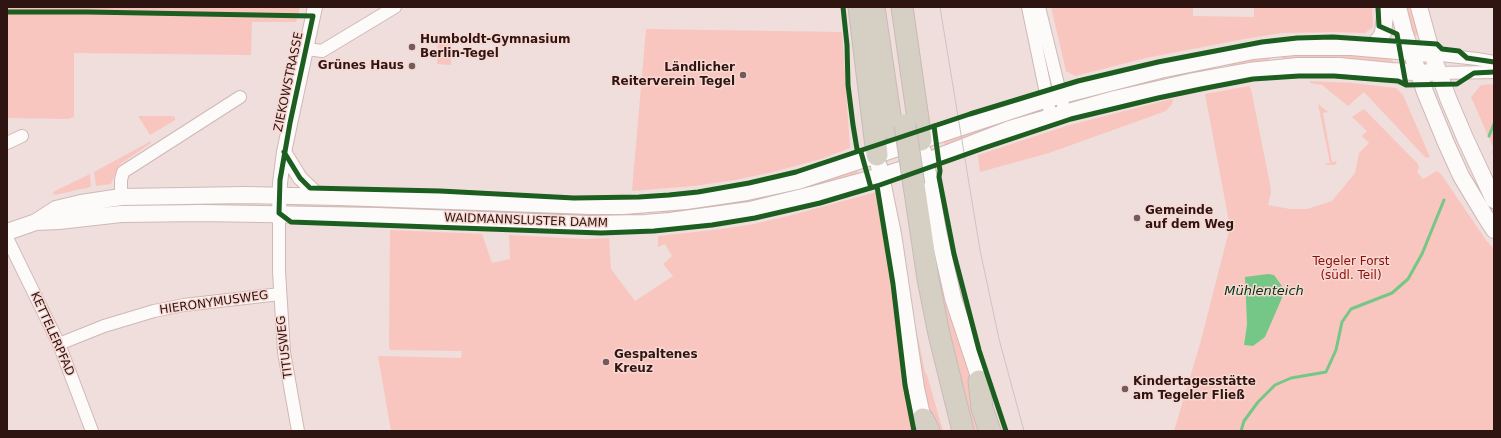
<!DOCTYPE html>
<html>
<head>
<meta charset="utf-8">
<style>
	body { margin:0 }
	#map { position:relative; width:1501px; height:438px; overflow:hidden; background:#efdedb; font-family:"DejaVu Sans",sans-serif }
	canvas { display:block }
	.frame { position:absolute; inset:0; border:8px solid #2f1511; pointer-events:none }
</style>
</head>
<body>
<div id="map">
<canvas width="1501" height="438"></canvas>
<div class="frame"></div>
</div>
<script>
const ctx = document.querySelector('canvas').getContext('2d');
ctx.lineJoin = 'round';
function paint(path, color) { ctx.fillStyle = color; ctx.fill(path, 'evenodd'); }
const poly = rows => new Path2D(rows.map(r => 'M' + r).join(''));
function stroke(path, color, width, dash) { ctx.strokeStyle = color; ctx.lineWidth = width; ctx.lineCap = dash ? 'butt' : 'round'; ctx.setLineDash(dash || []); ctx.stroke(path); }
function label(font, color, halo, rows, align = 'center') {
  ctx.font = font + ' "DejaVu Sans",sans-serif'; ctx.lineWidth = 3; ctx.setLineDash([]); ctx.textBaseline = 'middle'; ctx.strokeStyle = halo; ctx.fillStyle = color; for (const [text, x, y, turn = 0] of rows) {
    ctx.save(); ctx.translate(x, y); ctx.rotate((+turn || 0) * Math.PI / 180); ctx.textAlign = isNaN(turn) ? turn : align; if (halo) ctx.strokeText(text, 0, 0); ctx.fillText(text, 0, 0); ctx.restore();
  }
}
paint(poly([
	[7,7,300,7,296,22,252,22,251,55,74,53,74,117,68,119,7,118],
	[1051,7,1193,7,1193,16,1254,17,1254,7,1372,7,1373,27,1365,33,1334,32,1282,33,1244,39,1146,58,1075,76,1066,71],
	[1403,7,1411,7,1419,35,1411,35],
	[646,29,842,32,850,148,821,159,773,172,735,180,694,186,632,191],
	[438,37,451,38,451,65,437,64],
	[1315,51,1392,58,1393,64,1283,60,1282,58,1281,55],
	[1268,56,1270,58,1268,62,1230,69,1230,64,1234,62],
	[1157,76,1159,83,1079,103,1077,96],
	[1310,81,1352,83,1396,88,1403,95,1430,157,1426,158,1423,155,1364,92,1348,106,1322,85,1310,83],
	[1494,84,1494,157,1492,153,1493,147,1471,97,1481,85],
	[1249,86,1251,89,1270,184,1271,193,1268,205,1290,209,1307,209,1332,201,1355,173,1359,153,1369,143,1362,136,1367,131,1352,117,1364,109,1418,164,1419,168,1417,172,1423,179,1437,171,1441,174,1486,240,1494,249,1494,431,1174,431,1200,344,1230,227,1205,94],
	[1246,277,1282,286,1282,298,1265,336,1253,346,1244,345,1247,324],
	[1171,99,1173,100,1172,104,1166,111,1049,153,980,172,978,155,1066,126],
	[1318,104,1328,112,1323,113,1332,162,1337,161,1335,165,1326,165,1325,164,1330,163],
	[138,116,172,116,175,117,175,120,150,135],
	[1013,119,995,129,945,148,944,141],
	[151,141,151,143,119,165,111,184,96,186,94,172],
	[857,168,858,174,747,202,729,208,663,216,662,210],
	[90,174,91,187,54,195,53,192],
	[876,192,906,388,916,431,391,431,378,356,461,358,462,351,390,350,389,347,390,230,482,234,492,263,510,259,509,235,587,239,609,238,611,269,635,301,673,276,663,264,672,256,665,244,658,247,658,236,722,229,754,224,796,214],
	[260,201,260,204,214,204,199,208,129,207,129,204],
	[358,203,495,207,495,215,295,208,295,205,341,206],
	[521,212,591,214,642,213,643,218,521,216],
	[933,245,945,295,981,411,985,431,970,431,940,295],
	[910,299,925,372,927,375,943,431,936,431,923,392]
]), '#f8c6be');
paint(poly([
	[1268,274,1274,275,1282,286,1282,298,1265,337,1253,346,1244,345,1247,324,1245,277]
]), '#74c787');
stroke(poly([
	[1489,136,1494,124],
	[1241,431,1244,421,1258,402,1275,385,1291,378,1326,372,1336,350,1342,322,1351,309,1392,293,1408,279,1422,254,1444,200]
]), '#74c787', 3);
const minor = poly([
	[1028,7,1051,117],
	[1039,7,1065,113],
	[307,49,322,51,395,7],
	[1432,54,1477,59,1494,62],
	[1438,73,1494,72],
	[7,143,22,136],
	[121,197,121,180,123,172,240,97],
	[279,213,279,271,284,352,298,431],
	[7,238,59,344,92,431],
	[59,344,104,326,154,311,184,305,280,294]
]);
const tertiary = poly([
	[284,152,300,178,319,196],
	[279,213,280,183,284,152,315,7]
]);
const secondary = poly([
	[1398,7,1404,31,1425,92,1446,143,1461,176,1485,216,1494,230],
	[1419,7,1432,54,1448,98,1465,138,1494,200],
	[1370,48,1379,40,1383,33,1386,7],
	[923,151,929,178,938,231,953,298,984,392],
	[879,166,893,234,916,388,925,429],
	[36,222,59,221,121,214,202,213,377,216,587,224,645,223,670,221,750,210,815,194,881,176,925,162,1010,129,1051,117,1115,99,1194,81,1249,71,1298,66,1339,66,1391,71,1438,73],
	[7,232,36,222,56,209,81,203,121,197,245,195,340,197,591,206,623,206,686,201,747,192,798,181,1047,99,1160,70,1253,51,1294,47,1351,47,1432,54]
]);
const motorway = poly([
	[859,7,877,155],
	[874,7,892,129],
	[902,7,921,140],
	[914,185,928,279,939,334,963,431],
	[979,381,982,408,990,431],
	[923,419,929,431]
]);
stroke(minor, '#cfb9b6', 14);
stroke(tertiary, '#cfb9b6', 16);
stroke(secondary, '#cfb9b6', 18);
stroke(motorway, '#c8bbba', 23);
stroke(minor, '#fdfafa', 12);
stroke(tertiary, '#fdfafa', 14);
stroke(secondary, '#fdfafa', 16);
stroke(motorway, '#d6cfc3', 21);
stroke(poly([
	[940,7,980,250,999,339,1024,431]
]), '#cac4c3', 1);
const motorwayBridge = poly([
	[905,125,914,185]
]);
stroke(motorwayBridge, '#c8bbba', 23, []);
stroke(motorwayBridge, '#d6cfc3', 21);
stroke(poly([
	[843,7,847,45,848,85,853,125,857,149,861,152,871,188],
	[1378,7,1379,26,1397,34,1406,85],
	[7,12,88,12,313,16,290,123,280,180,279,213,291,222,601,233,654,231,712,225,755,218,820,203,877,186,984,148,1071,119,1158,98,1201,89,1253,79,1299,76,1334,76,1384,80,1398,81,1406,85,1457,84,1474,73,1494,72],
	[934,126,940,171,939,177,954,254,979,350,1006,431],
	[284,152,300,178,310,188,440,191,574,198,639,197,669,195,698,192,749,183,796,172,970,114,1078,81,1158,62,1262,42,1297,38,1333,37,1437,44,1442,49,1459,51,1467,58,1494,62],
	[877,186,893,284,905,385,914,431]
]), '#1b5e20', 5);
for (const [x, y, r, color] of [
	[412,47,4,"#725b58"],
	[412,66,4,"#725b58"],
	[743,75,4,"#725b58"],
	[1137,218,4,"#725b58"],
	[606,362,4,"#725b58"],
	[1125,389,4,"#725b58"]
]) { const dot = new Path2D(); dot.arc(x, y, r, 0, 2 * Math.PI); ctx.fillStyle = color; ctx.fill(dot); stroke(dot, '#f7d8d3', 1.5); }
label('bold 12px', '#2f1511', '#f7d8d3', [
	["Humboldt-Gymnasium",420,40],
	["Berlin-Tegel",420,54],
	["Grünes Haus",404,66,"right"],
	["Ländlicher",735,68,"right"],
	["Reiterverein Tegel",735,82,"right"],
	["Gemeinde",1145,211],
	["auf dem Weg",1145,225],
	["Gespaltenes",614,355],
	["Kreuz",614,369],
	["Kindertagesstätte",1133,382],
	["am Tegeler Fließ",1133,396]
], 'left');
label('12px', '#2f1511', '#f7d8d3', [
	["ZIEKOWSTRASSE",289,82,-78],
	["WAIDMANNSLUSTER DAMM",526,221,2],
	["HIERONYMUSWEG",214,303,-8],
	["KETTELERPFAD",52,334,66],
	["TITUSWEG",285,347,-97]
]);
label('12px', '#8c0e08', '#f7d8d3', [
	["Tegeler Forst",1351,262],
	["(südl. Teil)",1351,276]
]);
label('italic 13px', '#031', '#f7d8d3', [
	["Mühlenteich",1264,292]
]);
</script>
</body>
</html>
